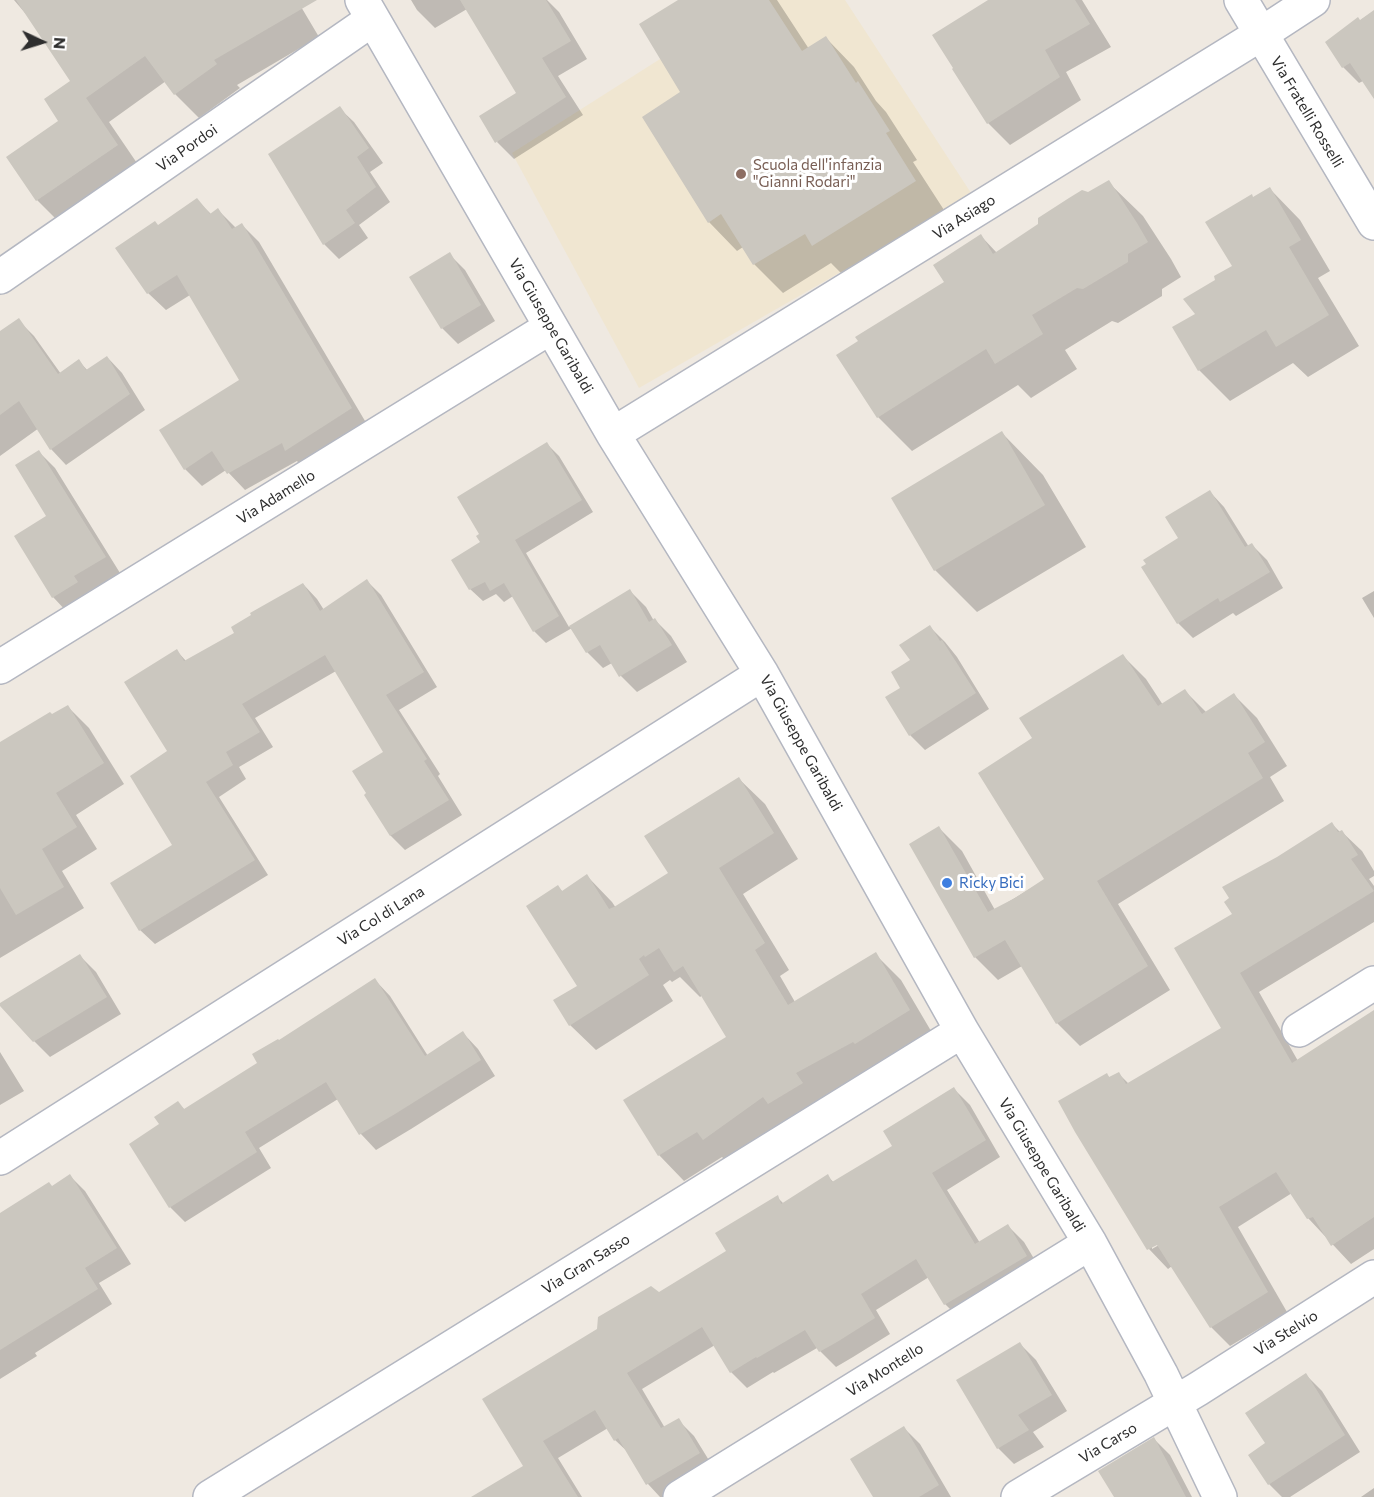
<!DOCTYPE html>
<html>
<head>
<meta charset="utf-8">
<style>
	body { margin:0 }
	#map { position:relative; width:1374px; height:1497px; overflow:hidden; background:#efe9e1; font-family:Commissioner,sans-serif }
	canvas { display:block }
	.north { position:absolute; left:12px; top:12px; width:60px; height:60px; -webkit-text-stroke:4px #fff; paint-order:stroke; rotate:94deg; font-size:16px; font-weight:700; line-height:24px; text-align:center; color:#2e2e2e }
	.north::after { content:''; display:block; margin:auto; width:21px; height:27px; background:#2e2e2e; clip-path:polygon(50% 0,100% 100%,50% 72%,0 100%) }
</style>
</head>
<body>
<div id="map">
<canvas width="1374" height="1497"></canvas>
<div class="north">N</div>
</div>
<script>
const ctx = document.querySelector('canvas').getContext('2d');
ctx.lineJoin = 'round';
function paint(path, color) { ctx.fillStyle = color; ctx.fill(path, 'evenodd'); }
const poly = rows => new Path2D(rows.map(r => 'M' + r).join(''));
function stroke(path, color, width, dash) { ctx.strokeStyle = color; ctx.lineWidth = width; ctx.lineCap = dash ? 'butt' : 'round'; ctx.setLineDash(dash || []); ctx.stroke(path); }
function label(font, color, halo, rows, align = 'center') {
  ctx.font = font + ' Commissioner,sans-serif'; ctx.lineWidth = 6; ctx.setLineDash([]); ctx.textBaseline = 'middle'; ctx.strokeStyle = halo; ctx.fillStyle = color; for (const [text, x, y, turn = 0] of rows) {
    ctx.save(); ctx.translate(x, y); ctx.rotate((+turn || 0) * Math.PI / 180); ctx.textAlign = isNaN(turn) ? turn : align; if (halo) ctx.strokeText(text, 0, 0); ctx.fillText(text, 0, 0); ctx.restore();
  }
}
paint(poly([
	[753,0,845,0,973,196,639,388,512,153]
]), '#f0e6d1');
paint(poly([
	[14,0,297,0,319,37,237,85,240,88,199,118,175,94,166,81,109,122,141,169,61,224,37,200,8,157,61,121,72,82,31,20],
	[411,0,547,0,559,12,587,59,558,76,583,115,514,159,497,142,518,93,467,9,435,28,417,10],
	[681,0,777,0,809,49,826,38,854,67,876,101,886,112,917,160,913,162,944,210,842,274,831,263,783,293,754,264,743,247,737,251,709,222,682,93],
	[991,0,1082,0,1111,47,1066,72,1081,100,1010,145,988,123],
	[1374,11,1374,95,1363,81,1359,83,1343,67,1327,43],
	[339,108,354,122,383,163,370,172,390,202,359,225,368,238,339,259,324,244,270,155],
	[1108,182,1143,216,1171,259,1181,277,1162,289,1162,296,1118,323,1112,321,1065,350,1077,369,1031,398,1018,385,912,451,878,417,946,283,981,236,997,253],
	[1270,189,1300,220,1330,271,1318,278,1359,346,1308,377,1293,363,1230,401,1199,370,1197,314,1217,280,1234,267,1254,198],
	[197,200,212,215,218,210,236,228,242,225,259,242,368,426,303,468,297,461,245,490,226,470,202,486,185,469,241,380,190,295,166,310,148,293,159,226],
	[449,254,465,270,495,321,458,344,442,328],
	[18,320,34,336,61,374,79,361,88,371,107,357,122,373,145,410,66,465,51,449,39,428,0,456,0,333],
	[1002,433,1043,475,1086,547,977,612,935,570],
	[547,444,559,456,593,512,526,553,569,627,630,591,646,607,654,621,655,620,671,636,687,662,637,692,621,676,612,663,603,668,587,652,572,628,546,643,534,631,513,596,504,602,496,594,483,601,470,589,482,543],
	[39,452,55,468,120,573,88,592,92,598,68,613,53,597,48,517],
	[1210,492,1224,507,1249,547,1252,545,1267,560,1283,588,1236,616,1233,613,1193,638,1178,623,1180,539],
	[367,581,381,595,437,687,399,710,440,774,438,776,462,815,405,850,391,836,368,794,385,753,336,671,255,718,273,747,239,767,246,779,219,797,268,875,155,944,140,930,175,845,169,752,177,651,186,661,236,633,303,584,317,599,324,610],
	[1374,591,1374,618,1362,598],
	[930,627,945,642,957,657,989,709,925,750,910,735,903,688,912,661],
	[1123,656,1146,679,1163,705,1185,691,1207,713,1234,695,1257,718,1287,766,1270,777,1284,801,1118,904,1170,990,1080,1046,1057,1023,1022,966,998,980,975,957,939,828,962,851,995,910,1046,879,1034,738],
	[68,707,89,728,124,784,76,815,97,849,62,871,84,908,0,958,0,744],
	[739,779,765,804,798,859,743,894,789,970,780,976,795,1002,875,954,901,980,934,1036,821,1099,827,1109,729,1164,722,1157,684,1181,659,1155,728,1038,703,995,700,997,680,977,672,982,670,980,663,985,673,1001,596,1050,570,1025,579,987,558,887,563,892,587,876,612,902,616,908,670,874],
	[1332,824,1340,832,1342,832,1362,851,1374,871,1374,876,1369,879,1374,886,1374,922,1259,992,1298,1061,1374,1011,1374,1249,1351,1264,1308,1218,1292,1193,1238,1227,1287,1312,1230,1346,1211,1327,1172,1266,1168,1269,1149,1249,1077,1131,1106,1074,1110,1078,1118,1073,1129,1084,1223,1029,1234,915,1278,858],
	[1164,1242,1152,1249,1152,1246],
	[80,956,96,972,121,1014,50,1057,34,1041],
	[375,980,390,996,428,1056,463,1033,478,1049,495,1076,411,1129,376,1150,361,1134,338,1099,259,1148,271,1168,185,1222,170,1207,161,1124,178,1103,185,1110,259,1064,279,1042],
	[0,1052,24,1091,0,1105],
	[954,1089,970,1105,1000,1157,947,1190,980,1243,1008,1226,1024,1242,1042,1272,961,1320,945,1304,929,1277,876,1310,890,1334,853,1357,836,1367,817,1348,774,1373,773,1372,747,1388,731,1372,715,1345,642,1389,665,1428,678,1420,694,1436,715,1470,668,1497,660,1497,648,1484,630,1454,615,1440,608,1428,558,1458,582,1497,505,1497,525,1466,484,1399,728,1252,777,1197,784,1204,828,1176,834,1183,895,1146],
	[70,1176,85,1191,131,1264,99,1283,112,1304,35,1353,37,1356,0,1379,0,1215,52,1188],
	[1020,1344,1036,1360,1067,1411,1033,1432,1044,1447,1014,1464,998,1448],
	[1306,1375,1322,1391,1360,1452,1290,1497,1282,1497,1269,1484,1267,1444],
	[904,1428,920,1444,951,1497,875,1497],
	[1154,1439,1170,1455,1192,1497,1116,1497],
	[1374,1488,1374,1497,1361,1497]
]), '#0003');
paint(poly([
	[16,0,317,0,214,60,217,64,174,95,145,56,86,98,118,145,36,201,6,157,58,121,44,99,70,81],
	[460,0,546,0,571,41,542,58,566,97,495,143,479,116,516,93],
	[678,0,769,0,802,51,826,36,856,83,858,81,890,131,886,133,916,181,812,246,805,234,753,265,721,214,708,223,642,117,680,92,639,24],
	[988,0,1075,0,1090,24,1045,50,1060,77,987,124,952,69,953,68,932,35],
	[1374,10,1374,99,1350,63,1342,68,1325,42,1358,17,1360,20],
	[340,106,369,148,357,157,376,187,346,210,355,223,323,245,268,154],
	[1109,180,1137,223,1148,242,1128,254,1128,262,1083,289,1077,288,1032,315,1043,334,995,364,986,349,877,418,836,355,858,341,855,337,944,282,933,265,981,234,993,254,1038,224,1038,218,1069,198,1082,190,1088,192],
	[1270,187,1301,240,1289,247,1329,315,1276,347,1266,330,1198,371,1172,327,1195,314,1183,299,1215,280,1214,276,1232,266,1205,222,1252,194,1253,197],
	[197,198,210,214,218,208,232,229,242,223,352,408,285,451,282,443,227,474,212,451,184,470,159,430,239,380,177,275,147,294,115,248,155,221,158,225],
	[450,252,481,305,441,329,409,277],
	[19,318,58,374,79,359,86,370,107,356,130,394,50,450,19,401,0,415,0,331],
	[1002,431,1045,505,934,571,891,498],
	[547,442,582,500,515,540,559,616,533,632,504,583,490,591,485,582,469,590,451,560,480,542,476,536,479,534,457,497],
	[39,450,106,557,74,576,78,582,52,598,14,536,46,516,15,465],
	[1210,490,1245,547,1252,543,1270,572,1220,602,1218,598,1177,624,1141,567,1146,564,1143,560,1178,538,1165,517],
	[367,579,424,672,386,695,427,759,424,761,449,800,390,836,364,795,366,793,352,771,383,752,325,655,242,704,260,732,226,752,233,765,206,782,255,860,139,931,110,883,172,845,130,776,167,751,124,682,177,649,184,661,234,633,231,627,251,615,250,613,303,583,320,611],
	[630,589,649,622,655,618,672,645,619,677,600,645,586,653,569,626],
	[930,625,940,641,942,640,976,693,909,736,885,697,900,688,891,672,910,660,899,645],
	[1123,654,1158,706,1185,689,1202,714,1234,693,1265,742,1248,753,1263,778,1097,881,1148,966,1056,1024,1005,940,974,958,909,844,939,826,988,912,1015,898,1044,879,978,773,1032,738,1019,718],
	[68,705,104,763,56,793,77,827,42,849,64,887,16,915,0,888,0,742,50,712,52,714],
	[739,777,774,833,719,868,765,943,755,950,788,1005,876,952,910,1010,855,1044,853,1042,796,1073,803,1083,768,1104,763,1097,703,1140,697,1132,658,1156,623,1100,726,1037,683,966,674,972,659,948,645,957,644,955,639,959,649,975,569,1026,553,1000,577,986,526,906,558,885,562,891,587,874,609,909,614,907,668,873,644,836],
	[1332,822,1338,832,1342,830,1358,855,1351,859,1374,891,1240,973,1292,1063,1374,1010,1374,1217,1331,1246,1313,1217,1307,1219,1276,1172,1219,1207,1268,1292,1210,1328,1157,1245,1147,1250,1075,1132,1058,1101,1107,1073,1109,1077,1119,1072,1126,1084,1221,1028,1174,948,1232,914,1224,902,1229,898,1222,887,1277,857],
	[80,954,107,997,33,1042,0,1006,0,1003],
	[375,978,425,1056,463,1031,481,1060,395,1114,359,1135,326,1082,245,1132,257,1152,169,1208,129,1144,159,1124,154,1117,178,1101,184,1109,257,1063,252,1054,278,1039,279,1040],
	[954,1087,986,1140,932,1173,975,1244,1008,1224,1027,1256,944,1305,916,1259,861,1294,875,1318,837,1342,819,1352,805,1330,757,1358,756,1357,730,1373,702,1327,627,1373,661,1428,679,1418,700,1453,646,1485,618,1438,614,1441,595,1410,543,1441,578,1497,471,1497,523,1466,482,1399,597,1329,598,1317,651,1286,659,1292,726,1251,715,1233,778,1195,781,1204,828,1174,832,1182,892,1146,883,1131],
	[70,1174,117,1248,85,1268,98,1289,0,1350,0,1213,49,1182,52,1186],
	[1020,1342,1052,1395,1018,1415,1029,1430,997,1449,956,1380],
	[1306,1373,1345,1435,1268,1485,1248,1455,1265,1443,1245,1413],
	[904,1426,939,1485,919,1497,873,1497,850,1459],
	[1154,1437,1186,1497,1114,1497,1098,1471]
]), '#cbc7bf');
const street = poly([
	[362,0,613,434,762,674,962,1031,1090,1243,1161,1374,1220,1497],
	[1241,0,1374,223],
	[0,277,373,19],
	[613,434,1261,34,1313,0],
	[0,667,551,327],
	[1299,1030,1374,983],
	[0,1158,762,674],
	[210,1497,962,1031],
	[680,1497,1090,1243],
	[1018,1497,1198,1389,1374,1277]
]);
stroke(street, '#b4b7c1', 36);
stroke(street, '#fff', 33);
for (const [x, y, r, color] of [
	[741,174,6,"#8d6e63"],
	[947,883,6,"#3f7fe0"]
]) { const dot = new Path2D(); dot.arc(x, y, r, 0, 2 * Math.PI); ctx.fillStyle = color; ctx.fill(dot); stroke(dot, '#fff', 2); }
label('15px', '#2e2e2e', '#fff', [
	["Via Fratelli Rosselli",1307,112,59],
	["Via Pordoi",187,148,-35],
	["Via Asiago",964,217,-32],
	["Via Giuseppe Garibaldi",551,326,60],
	["Via Adamello",276,497,-32],
	["Via Giuseppe Garibaldi",801,743,61],
	["Via Col di Lana",381,916,-32],
	["Via Giuseppe Garibaldi",1042,1165,59],
	["Via Gran Sasso",586,1264,-32],
	["Via Stelvio",1286,1333,-32],
	["Via Montello",885,1370,-32],
	["Via Carso",1108,1443,-31]
]);
label('15px', '#785e54', '#fff', [
	["Scuola dell'infanzia",753,165],
	["\"Gianni Rodari\"",753,182]
], 'left');
label('15px', '#366cbe', '#fff', [
	["Ricky Bici",959,883]
], 'left');
</script>
</body>
</html>
